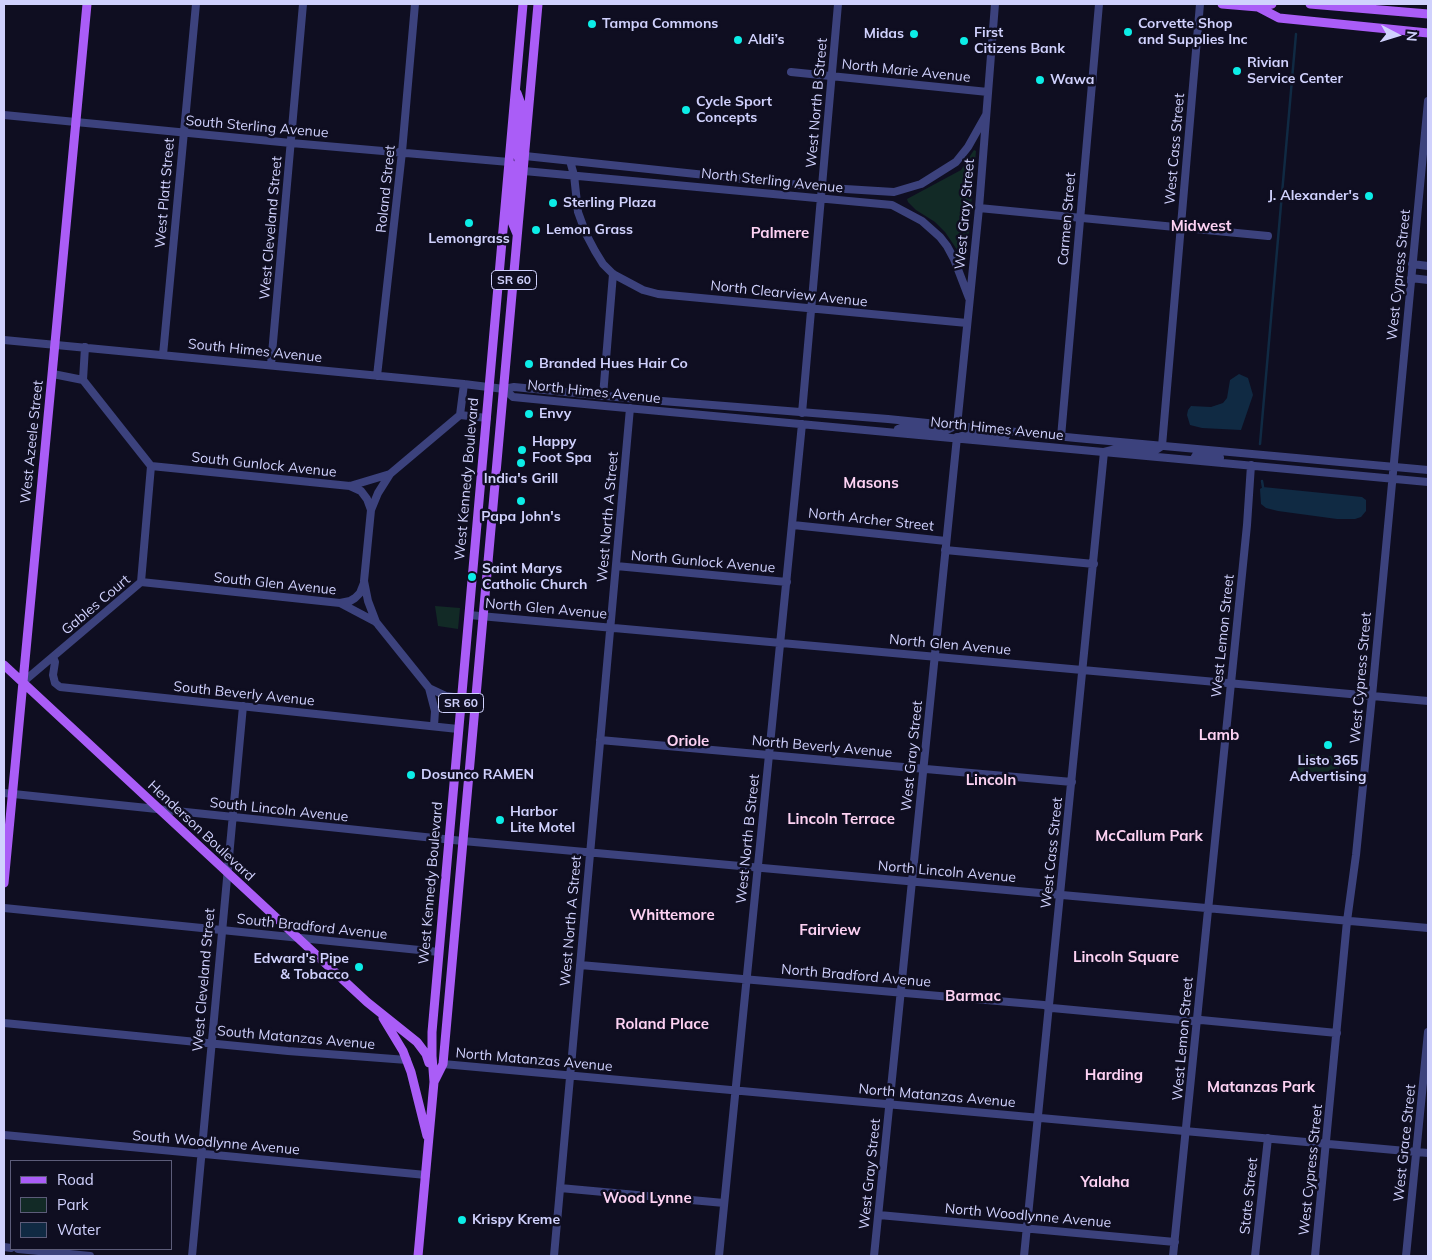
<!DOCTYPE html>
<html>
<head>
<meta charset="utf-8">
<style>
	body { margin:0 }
	#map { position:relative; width:1432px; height:1260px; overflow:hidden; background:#0f0e21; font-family:Mulish,sans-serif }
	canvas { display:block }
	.frame { position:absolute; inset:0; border:5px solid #d0d1fd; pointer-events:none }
	.legend { position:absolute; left:10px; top:1160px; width:162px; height:90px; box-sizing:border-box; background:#0f0e21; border:1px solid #5c5c79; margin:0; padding:6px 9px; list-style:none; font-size:15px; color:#d0d1fd }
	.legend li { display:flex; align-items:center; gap:10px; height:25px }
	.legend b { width:25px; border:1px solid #5c5c79 }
	.north { position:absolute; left:1372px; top:10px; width:50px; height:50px; -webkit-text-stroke:4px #0f0e21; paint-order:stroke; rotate:95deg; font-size:14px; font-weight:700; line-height:20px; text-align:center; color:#d0d1fd }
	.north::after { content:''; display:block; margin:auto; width:18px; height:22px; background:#d0d1fd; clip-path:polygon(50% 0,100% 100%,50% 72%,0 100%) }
</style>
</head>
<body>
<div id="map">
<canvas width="1432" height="1260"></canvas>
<div class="frame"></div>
<ul class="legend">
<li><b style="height:6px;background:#aa5df7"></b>Road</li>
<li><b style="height:14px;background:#122a26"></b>Park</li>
<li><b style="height:14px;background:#102a43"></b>Water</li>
</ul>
<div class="north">N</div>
</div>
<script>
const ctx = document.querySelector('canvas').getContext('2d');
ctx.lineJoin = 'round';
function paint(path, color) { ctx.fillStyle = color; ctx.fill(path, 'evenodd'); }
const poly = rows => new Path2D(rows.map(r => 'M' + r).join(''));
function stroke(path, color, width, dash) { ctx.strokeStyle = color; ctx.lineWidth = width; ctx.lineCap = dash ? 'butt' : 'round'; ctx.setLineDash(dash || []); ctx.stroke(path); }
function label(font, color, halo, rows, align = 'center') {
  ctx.font = font + ' Mulish,sans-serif'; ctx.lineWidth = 5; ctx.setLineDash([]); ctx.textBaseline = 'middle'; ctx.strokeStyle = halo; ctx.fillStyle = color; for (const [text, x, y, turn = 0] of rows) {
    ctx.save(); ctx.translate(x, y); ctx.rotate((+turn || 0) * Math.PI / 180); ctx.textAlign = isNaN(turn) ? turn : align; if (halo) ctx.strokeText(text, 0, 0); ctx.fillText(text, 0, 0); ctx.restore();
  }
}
paint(poly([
	[974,150,976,151,966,263,945,232,935,222,916,210,908,202,907,199,961,170],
	[435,606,460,608,458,629,438,626],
	[1299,753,1340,757,1338,780,1297,776]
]), '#122a26');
paint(poly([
	[1239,374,1248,378,1253,395,1241,430,1202,428,1190,425,1187,415,1188,410,1191,406,1211,407,1223,403,1227,398,1230,380],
	[1263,487,1362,497,1366,500,1366,511,1361,517,1355,519,1337,519,1278,511,1266,508,1261,504,1260,489]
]), '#102a43');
stroke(poly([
	[1260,444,1296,34],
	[1262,481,1263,487]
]), '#102a43', 2.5);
stroke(poly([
	[791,72,988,92],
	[4,115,291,143,509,162],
	[525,156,829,188,894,192,921,184,956,162,968,147,986,115],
	[570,161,574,175,578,212,586,234,595,251,603,264,613,274,643,290,658,294,967,323],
	[524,171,892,205,922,221,940,237,947,246,954,259,969,298],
	[979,208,1268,236],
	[1412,264,1428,266],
	[1411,278,1428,280],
	[4,340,464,384,504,389,514,387,637,399,888,419,1076,438,1428,470],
	[85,347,83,380,151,466,350,486,390,474,460,415,464,384],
	[163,355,196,4],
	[271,365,303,4],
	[53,374,83,380],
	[377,376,402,152,415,4],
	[504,389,513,397,605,406,1428,482],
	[603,396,613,274],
	[802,413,838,4],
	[460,415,487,418],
	[957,426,979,208,995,4],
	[898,429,904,427,947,430,953,427],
	[959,437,970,433,1006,436],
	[1061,437,1099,4],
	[1193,460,1196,455,1220,458],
	[350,486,361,491,367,499,371,510],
	[793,525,946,541],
	[945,550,1094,564],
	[616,566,787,582],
	[141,582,340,603,376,622,429,688,446,696,461,698],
	[340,603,350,601,355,598,360,593,364,583],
	[469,615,1428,701],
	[376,622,368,601,364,581,371,510,378,493,390,474],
	[53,657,55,662,53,675,55,683,60,687,458,729],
	[23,682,141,582,151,466],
	[429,688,435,711,434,726],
	[600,740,1072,782],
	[4,793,463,841,1428,928],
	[4,908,439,952],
	[580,965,1044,1005,1052,1008,1191,1021,1201,1020,1337,1033],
	[4,1023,288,1051,407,1060],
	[443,1064,1428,1153],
	[4,1135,426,1175],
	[560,1188,724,1203],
	[879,1215,1175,1242],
	[4,1247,11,1248],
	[18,1249,90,1256],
	[192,1256,243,706],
	[554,1256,630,408],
	[719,1256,802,424],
	[874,1256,957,437],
	[1024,1256,1104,452,1120,448,1156,450,1162,446,1200,4],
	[1173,1256,1247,525,1251,465],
	[1255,1256,1268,1138],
	[1315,1256,1347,921,1356,855,1372,696,1428,101],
	[1406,1256,1428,1032]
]), '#3c427d', 8);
stroke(poly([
	[1222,4,1258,7,1272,4],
	[1310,4,1428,14],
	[1258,7,1279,18,1428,33],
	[517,93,521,104,517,149,519,161,522,168],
	[509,162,514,168,516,176,512,222,517,234],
	[4,665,367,1002,417,1042,426,1054,429,1063],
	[4,883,87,4],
	[383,1018,403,1051,411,1072,427,1136],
	[434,1082,443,1064,538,4],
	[418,1256,434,1082,432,1056,432,1032,523,4]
]), '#aa5df7', 9);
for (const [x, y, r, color] of [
	[592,24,5,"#0cede7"],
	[1128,32,5,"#0cede7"],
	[914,34,5,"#0cede7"],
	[738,40,5,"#0cede7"],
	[964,41,5,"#0cede7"],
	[1237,71,5,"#0cede7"],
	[1040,80,5,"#0cede7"],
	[686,110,5,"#0cede7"],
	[1369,196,5,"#0cede7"],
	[553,203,5,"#0cede7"],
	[469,223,5,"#0cede7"],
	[536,230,5,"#0cede7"],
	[529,364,5,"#0cede7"],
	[529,414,5,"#0cede7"],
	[522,450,5,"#0cede7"],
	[521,463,5,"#0cede7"],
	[521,501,5,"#0cede7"],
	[472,577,5,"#0cede7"],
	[1328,745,5,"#0cede7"],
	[411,775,5,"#0cede7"],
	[500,820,5,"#0cede7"],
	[359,967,5,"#0cede7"],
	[462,1220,5,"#0cede7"]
]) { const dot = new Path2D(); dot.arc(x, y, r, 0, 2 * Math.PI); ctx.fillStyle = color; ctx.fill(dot); stroke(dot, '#0f0e21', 2); }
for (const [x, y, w] of [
	[514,280,45],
	[461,703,45]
]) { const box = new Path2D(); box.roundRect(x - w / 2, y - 9.5, w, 19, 4); ctx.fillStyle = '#0f0e21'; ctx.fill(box); stroke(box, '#d0d1fd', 1); }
label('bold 12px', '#d0d1fd', null, [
	["SR 60",514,280],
	["SR 60",461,703]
]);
label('bold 14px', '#d0d1fd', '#0f0e21', [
	["Tampa Commons",602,24],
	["Corvette Shop",1138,24],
	["and Supplies Inc",1138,40],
	["First",974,33],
	["Citizens Bank",974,49],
	["Midas",904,34,"right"],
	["Aldi’s",748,40],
	["Rivian",1247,63],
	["Service Center",1247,79],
	["Wawa",1050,80],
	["Cycle Sport",696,102],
	["Concepts",696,118],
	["J. Alexander's",1359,196,"right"],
	["Sterling Plaza",563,203],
	["Lemon Grass",546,230],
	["Lemongrass",469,239,"center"],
	["Branded Hues Hair Co",539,364],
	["Envy",539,414],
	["Happy",532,442],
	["Foot Spa",532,458],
	["India's Grill",521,479,"center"],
	["Papa John's",521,517,"center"],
	["Saint Marys",482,569],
	["Catholic Church",482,585],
	["Listo 365",1328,761,"center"],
	["Advertising",1328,777,"center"],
	["Dosunco RAMEN",421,775],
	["Harbor",510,812],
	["Lite Motel",510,828],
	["Edward's Pipe",349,959,"right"],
	["& Tobacco",349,975,"right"],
	["Krispy Kreme",472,1220]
], 'left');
label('14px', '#d0d1fd', '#0f0e21', [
	["North Marie Avenue",906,71,6],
	["West North B Street",817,103,-85],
	["South Sterling Avenue",257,127,5],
	["West Cass Street",1175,149,-85],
	["North Sterling Avenue",772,181,6],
	["Roland Street",386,189,-84],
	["West Platt Street",165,193,-85],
	["West Gray Street",965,214,-85],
	["Carmen Street",1067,219,-85],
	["West Cleveland Street",271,228,-85],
	["West Cypress Street",1399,275,-84],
	["North Clearview Avenue",789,294,6],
	["South Himes Avenue",255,351,6],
	["North Himes Avenue",594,392,6],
	["North Himes Avenue",997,429,6],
	["West Azeele Street",32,442,-84],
	["South Gunlock Avenue",264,465,6],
	["West Kennedy Boulevard",467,479,-85],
	["West North A Street",608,517,-85],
	["North Archer Street",871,520,6],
	["North Gunlock Avenue",703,562,5],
	["South Glen Avenue",275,584,6],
	["Gables Court",96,605,-40],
	["North Glen Avenue",546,609,5],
	["West Lemon Street",1223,636,-84],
	["North Glen Avenue",950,645,5],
	["West Cypress Street",1361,678,-85],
	["South Beverly Avenue",244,694,6],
	["North Beverly Avenue",822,747,5],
	["West Gray Street",912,756,-84],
	["South Lincoln Avenue",279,810,6],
	["Henderson Boulevard",201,831,43],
	["West North B Street",748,839,-84],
	["West Cass Street",1052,853,-84],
	["North Lincoln Avenue",947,872,5],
	["West Kennedy Boulevard",431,883,-85],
	["West North A Street",571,921,-85],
	["South Bradford Avenue",312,927,6],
	["North Bradford Avenue",856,976,5],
	["West Cleveland Street",204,980,-85],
	["South Matanzas Avenue",296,1038,5],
	["West Lemon Street",1183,1039,-85],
	["North Matanzas Avenue",534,1060,5],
	["North Matanzas Avenue",937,1096,5],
	["South Woodlynne Avenue",216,1143,5],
	["West Grace Street",1405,1143,-84],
	["West Cypress Street",1311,1170,-84],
	["West Gray Street",870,1174,-84],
	["State Street",1249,1196,-84],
	["North Woodlynne Avenue",1028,1216,5]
]);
label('bold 15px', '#fdd2f3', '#0f0e21', [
	["Midwest",1201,226],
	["Palmere",780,233],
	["Masons",871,483],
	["Lamb",1219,735],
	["Oriole",688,741],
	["Lincoln",991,780],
	["Lincoln Terrace",841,819],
	["McCallum Park",1149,836],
	["Whittemore",672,915],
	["Fairview",830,930],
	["Lincoln Square",1126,957],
	["Barmac",973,996],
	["Roland Place",662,1024],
	["Harding",1114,1075],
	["Matanzas Park",1261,1087],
	["Yalaha",1105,1182],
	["Wood Lynne",647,1198]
]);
</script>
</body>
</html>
